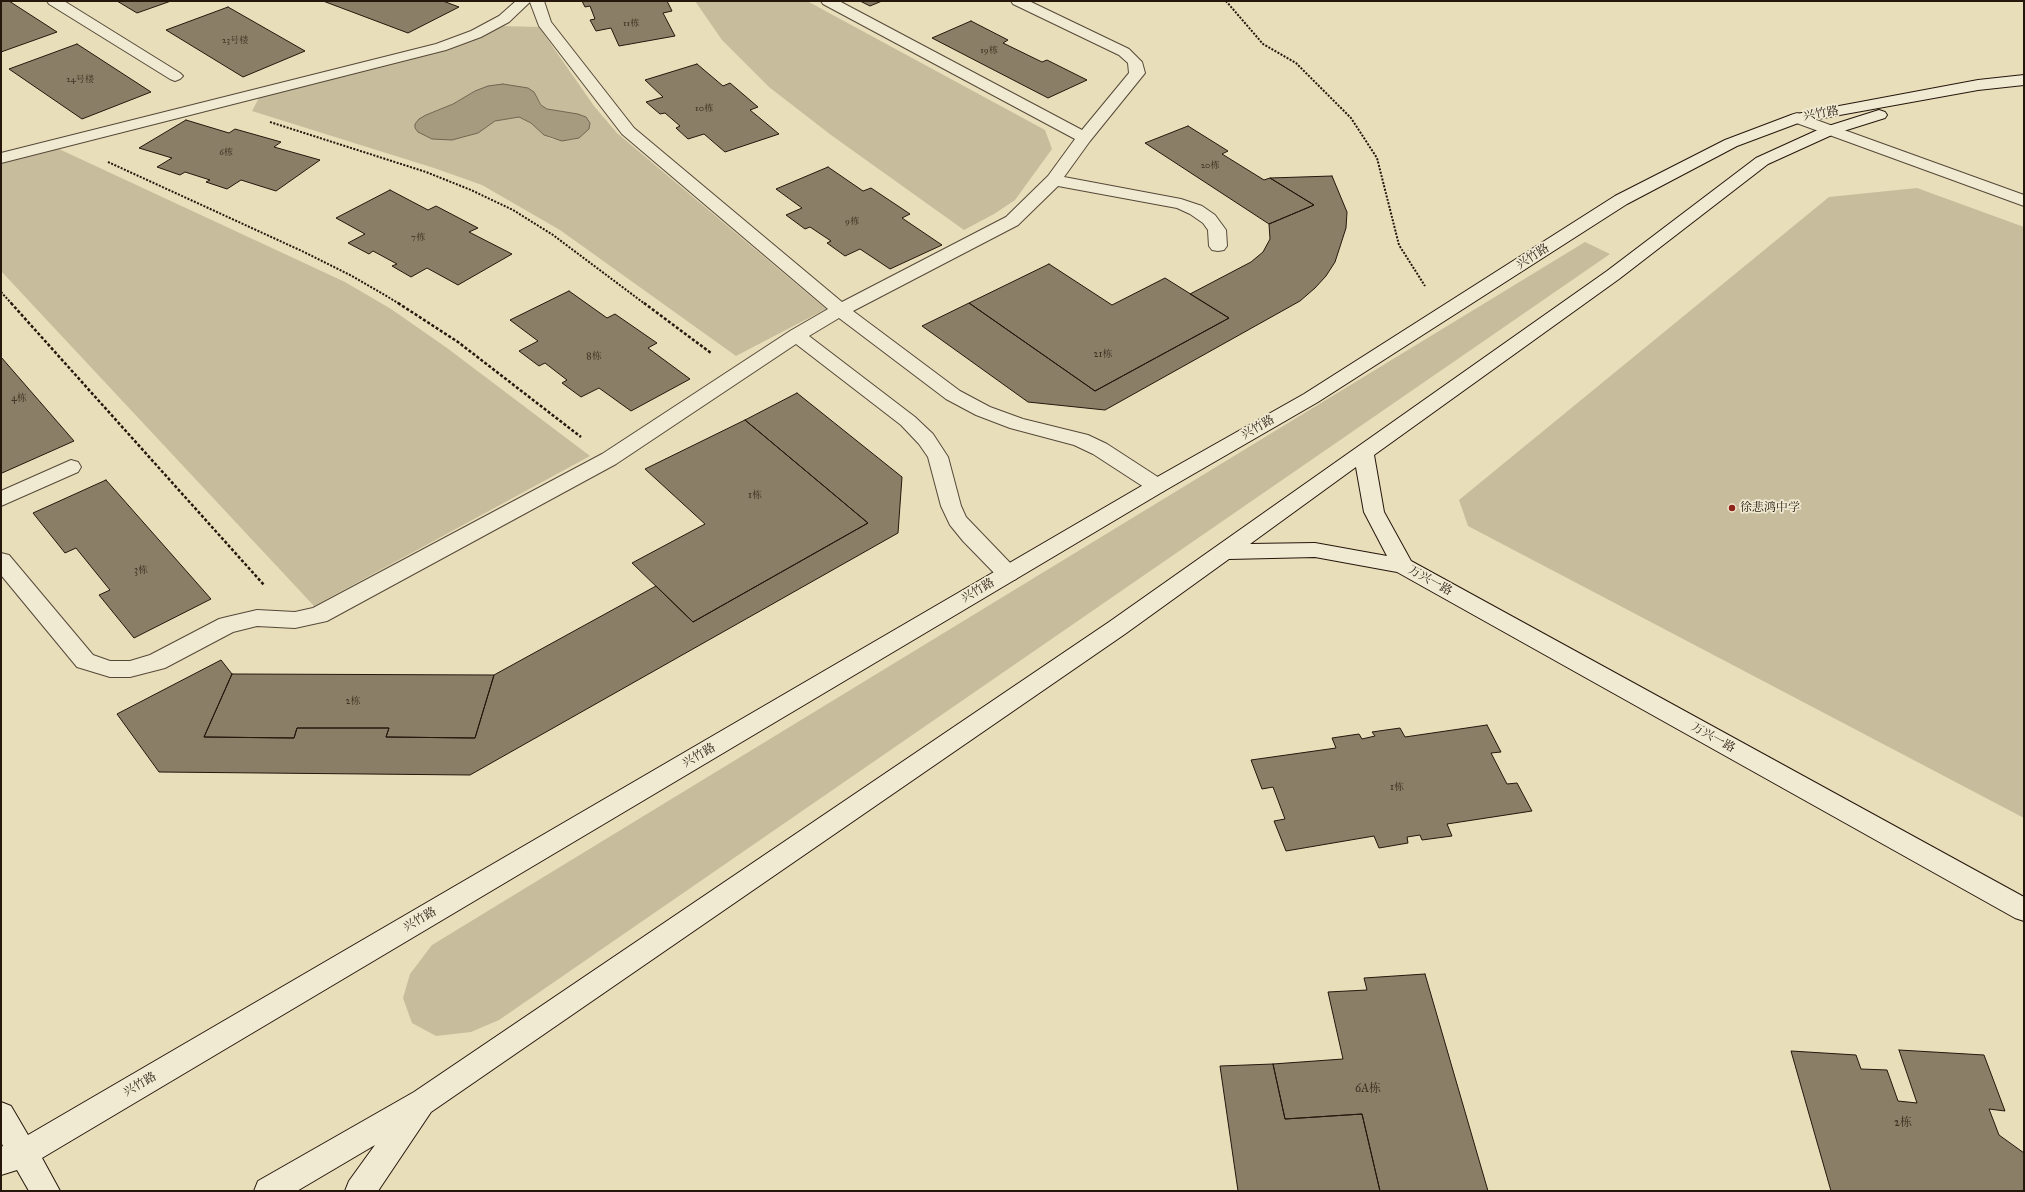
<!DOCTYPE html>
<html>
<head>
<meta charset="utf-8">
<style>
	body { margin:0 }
	#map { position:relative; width:2025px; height:1192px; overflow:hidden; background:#e8deba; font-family:"IM FELL Great Primer",serif }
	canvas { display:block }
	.frame { position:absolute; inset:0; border:2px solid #26160c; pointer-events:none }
</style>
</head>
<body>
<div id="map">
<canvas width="2025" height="1192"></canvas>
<div class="frame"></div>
</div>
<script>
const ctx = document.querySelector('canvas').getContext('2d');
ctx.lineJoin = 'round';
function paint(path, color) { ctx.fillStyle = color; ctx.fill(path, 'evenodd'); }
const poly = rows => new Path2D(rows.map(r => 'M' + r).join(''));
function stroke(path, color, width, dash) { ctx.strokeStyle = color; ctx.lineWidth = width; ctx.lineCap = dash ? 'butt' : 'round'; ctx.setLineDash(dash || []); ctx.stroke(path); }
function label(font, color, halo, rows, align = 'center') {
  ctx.font = font + ' "IM FELL Great Primer","Noto Serif SC",serif'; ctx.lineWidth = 3.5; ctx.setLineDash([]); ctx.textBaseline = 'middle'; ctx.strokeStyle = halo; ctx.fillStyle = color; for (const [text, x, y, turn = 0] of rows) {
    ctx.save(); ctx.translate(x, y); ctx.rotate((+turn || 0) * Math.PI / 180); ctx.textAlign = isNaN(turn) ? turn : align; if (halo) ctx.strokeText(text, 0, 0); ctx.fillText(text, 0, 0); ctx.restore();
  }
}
paint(poly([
	[695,1,807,1,1045,130,1052,149,1015,200,994,214,964,230,831,135,769,87,722,40],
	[501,26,539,27,594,106,617,133,826,309,736,356,560,230,482,185,434,168,252,111,260,96],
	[475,91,534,92,542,105,547,109,578,114,586,117,590,123,572,140,552,139,544,135,531,123,519,117,495,121,477,133,461,138,432,139,426,115,453,104],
	[59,149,345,282,391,309,447,348,590,456,314,606,1,271,1,163],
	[1917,188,2024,227,2024,818,1468,526,1459,500,1829,197],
	[1585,242,1610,254,499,1020,471,1032,436,1036,412,1023,403,998,410,974,432,945]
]), '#c7bc9c');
const water = poly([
	[503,84,528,88,534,92,541,105,547,109,578,114,586,117,590,123,589,129,579,138,562,141,544,135,531,123,519,117,495,121,478,133,452,140,432,139,418,132,415,128,415,124,419,119,426,115,453,104,475,91,488,86,503,84]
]);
paint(water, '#a69a7f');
stroke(water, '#736551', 1);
const building = poly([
	[1,1,9,1,57,32,1,52,1,1],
	[117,1,171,1,137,13,117,1],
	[323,1,443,1,459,7,408,33,323,1],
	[582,1,667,1,672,11,663,13,675,36,619,46,611,28,596,31,590,20,595,19,590,6,585,7,582,1],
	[860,1,882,1,870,6,860,1],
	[228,7,305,51,243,77,166,30,228,7],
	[971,21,1008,40,1003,43,1042,62,1047,60,1087,80,1048,98,932,38,971,21],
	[77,44,151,92,82,119,9,69,77,44],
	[697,64,723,86,730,83,758,107,750,110,779,134,725,152,704,134,688,139,676,128,680,126,665,113,660,114,646,102,663,97,645,80,697,64],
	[186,120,229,133,235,129,281,142,274,147,320,160,276,191,241,180,227,189,206,182,210,180,185,172,180,175,157,167,172,158,139,148,186,120],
	[1188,126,1228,151,1222,154,1264,180,1270,178,1314,205,1269,224,1145,143,1188,126],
	[828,167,863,191,871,188,910,214,902,218,942,245,890,269,860,249,845,256,827,243,831,241,810,227,805,229,786,215,802,208,776,189,828,167],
	[1332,176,1347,212,1346,228,1335,262,1326,276,1315,288,1300,301,1105,410,1028,402,922,326,969,303,1095,391,1229,318,1190,294,1251,262,1263,252,1270,239,1269,224,1314,205,1270,178,1332,176],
	[390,190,428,210,436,206,478,228,469,232,512,254,458,285,427,268,411,277,392,266,397,264,373,251,369,254,348,243,365,234,336,218,390,190],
	[1049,264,1112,305,1165,278,1229,318,1095,391,969,303,1049,264],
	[569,291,607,318,615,314,657,343,648,348,690,379,631,411,599,388,581,397,562,383,567,380,545,363,539,366,519,351,538,341,510,320,569,291],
	[1,357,74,441,2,473,1,472,1,357],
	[797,393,902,477,898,533,470,775,159,772,117,714,221,660,232,674,204,737,294,738,297,728,389,728,386,737,475,738,494,675,656,586,693,622,868,523,745,420,797,393],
	[745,420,868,523,693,622,632,563,705,524,645,469,745,420],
	[106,480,211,599,134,638,99,595,110,590,76,548,65,553,33,513,106,480],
	[232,674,494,675,475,738,386,737,389,728,297,728,294,738,204,737,232,674],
	[1487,725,1501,752,1491,753,1507,784,1517,783,1532,811,1447,824,1452,836,1422,840,1420,835,1407,837,1408,843,1379,848,1374,836,1286,851,1274,821,1285,819,1273,787,1262,789,1251,760,1336,748,1332,738,1359,734,1362,739,1375,736,1372,732,1400,728,1405,737,1487,725],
	[1425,974,1488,1191,1380,1191,1362,1114,1285,1119,1273,1064,1343,1059,1328,992,1367,990,1364,978,1425,974],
	[1899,1050,1984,1055,2005,1111,1989,1109,1999,1135,2024,1153,2024,1191,1831,1191,1791,1051,1856,1055,1861,1069,1887,1070,1898,1101,1917,1103,1899,1050],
	[1273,1064,1285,1119,1362,1114,1380,1191,1238,1191,1220,1066,1273,1064]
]);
paint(building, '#8b7e66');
stroke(building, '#26160c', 1);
const lane = poly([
	[47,1,64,1,180,73,183,76,180,79,175,81,170,79,49,4,47,1],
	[516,1,544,1,551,22,634,128,842,302,1006,217,1048,176,1075,139,823,4,821,1,839,1,1082,130,1129,73,1128,63,1119,55,1013,4,1011,1,1029,1,1129,49,1142,62,1145,73,1090,141,1064,177,1181,199,1202,206,1215,215,1226,230,1227,246,1224,250,1218,251,1212,250,1209,246,1208,230,1203,223,1190,214,1177,208,1058,186,1018,225,853,311,960,391,990,407,1023,419,1088,435,1107,444,1164,481,1167,486,1164,491,1157,493,1150,491,1093,454,1074,445,1010,428,976,415,946,399,839,318,809,336,915,417,933,434,948,457,961,506,966,517,1016,569,1019,574,1016,579,1008,582,1000,579,963,541,950,525,941,506,928,457,919,444,901,425,796,344,616,464,327,621,295,628,257,626,233,632,165,668,130,677,110,677,77,667,1,575,1,553,9,555,93,655,110,661,130,661,150,655,219,619,227,617,257,610,295,612,313,608,602,454,790,331,828,309,622,134,539,26,530,2,509,22,481,37,446,50,1,163,1,153,436,44,471,31,499,16,516,1],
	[71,460,78,462,81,467,78,472,1,506,1,491,71,460]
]);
const street = poly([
	[1797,113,2024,195,2024,206,1791,121,1789,118,1791,115,1797,113]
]);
const secondary = poly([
	[2024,75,2024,85,1978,90,1801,122,1737,146,1627,204,1318,402,1164,491,42,1158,60,1191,29,1191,17,1170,1,1175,1,1147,3,1146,1,1142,1,1102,11,1106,28,1135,1150,481,1304,394,1615,196,1725,140,1791,115,1978,80,2024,75],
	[1879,110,1885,112,1887,115,1885,118,1834,134,1768,164,1619,279,1374,455,1384,512,1411,561,2024,897,2024,921,2015,918,1397,572,1315,557,1229,559,1125,634,431,1112,378,1191,345,1191,349,1181,375,1145,297,1191,254,1191,258,1181,414,1092,1109,622,1607,271,1756,158,1822,128,1879,110],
	[1356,467,1364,512,1387,556,1315,543,1250,544,1356,467]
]);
stroke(lane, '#564838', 2);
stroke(street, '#564838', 2);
stroke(secondary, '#26160c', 2);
stroke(poly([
	[1226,1,1263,44,1296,63,1351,118,1377,158,1399,245,1425,286],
	[270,122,426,172,471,190,513,210,553,235,645,304],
	[108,162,304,252,352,276,400,304],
	[1,292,12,304]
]), '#26160c', 2, [2, 1.5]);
stroke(poly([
	[11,303,264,585],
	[398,303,458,342,581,437],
	[644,303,711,353]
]), '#26160c', 2.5, [3, 2]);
paint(lane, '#f0ead2');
paint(street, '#f0ead2');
paint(secondary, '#f0ead2');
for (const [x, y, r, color] of [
	[1732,508,4,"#8f2418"]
]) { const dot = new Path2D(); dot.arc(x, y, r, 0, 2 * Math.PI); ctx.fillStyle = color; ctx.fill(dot); stroke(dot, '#f0ead2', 1.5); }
label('9px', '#3f3022', null, [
	["11栋",631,24],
	["23号楼",235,41],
	["19栋",989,51],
	["24号楼",80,80],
	["10栋",704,109],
	["6栋",226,153],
	["20栋",1210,166],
	["9栋",852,222],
	["7栋",418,238]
]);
label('10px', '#3f3022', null, [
	["21栋",1103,355],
	["8栋",594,357],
	["4栋",19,399],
	["1栋",755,496],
	["3栋",141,571],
	["2栋",353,702],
	["1栋",1397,788]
]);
label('12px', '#26160c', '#f0ead2', [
	["兴竹路",1821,114,-10],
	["兴竹路",1533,257,-33],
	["兴竹路",1258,428,-30],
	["万兴一路",1430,581,29],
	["兴竹路",978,591,-30],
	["万兴一路",1713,738,29],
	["兴竹路",699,756,-30],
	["兴竹路",420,920,-30],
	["兴竹路",140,1085,-30]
]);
label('12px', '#26160c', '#f0ead2', [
	["徐悲鸿中学",1740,508]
], 'left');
label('12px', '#3f3022', null, [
	["6A栋",1368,1089],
	["2栋",1903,1123]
]);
</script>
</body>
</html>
